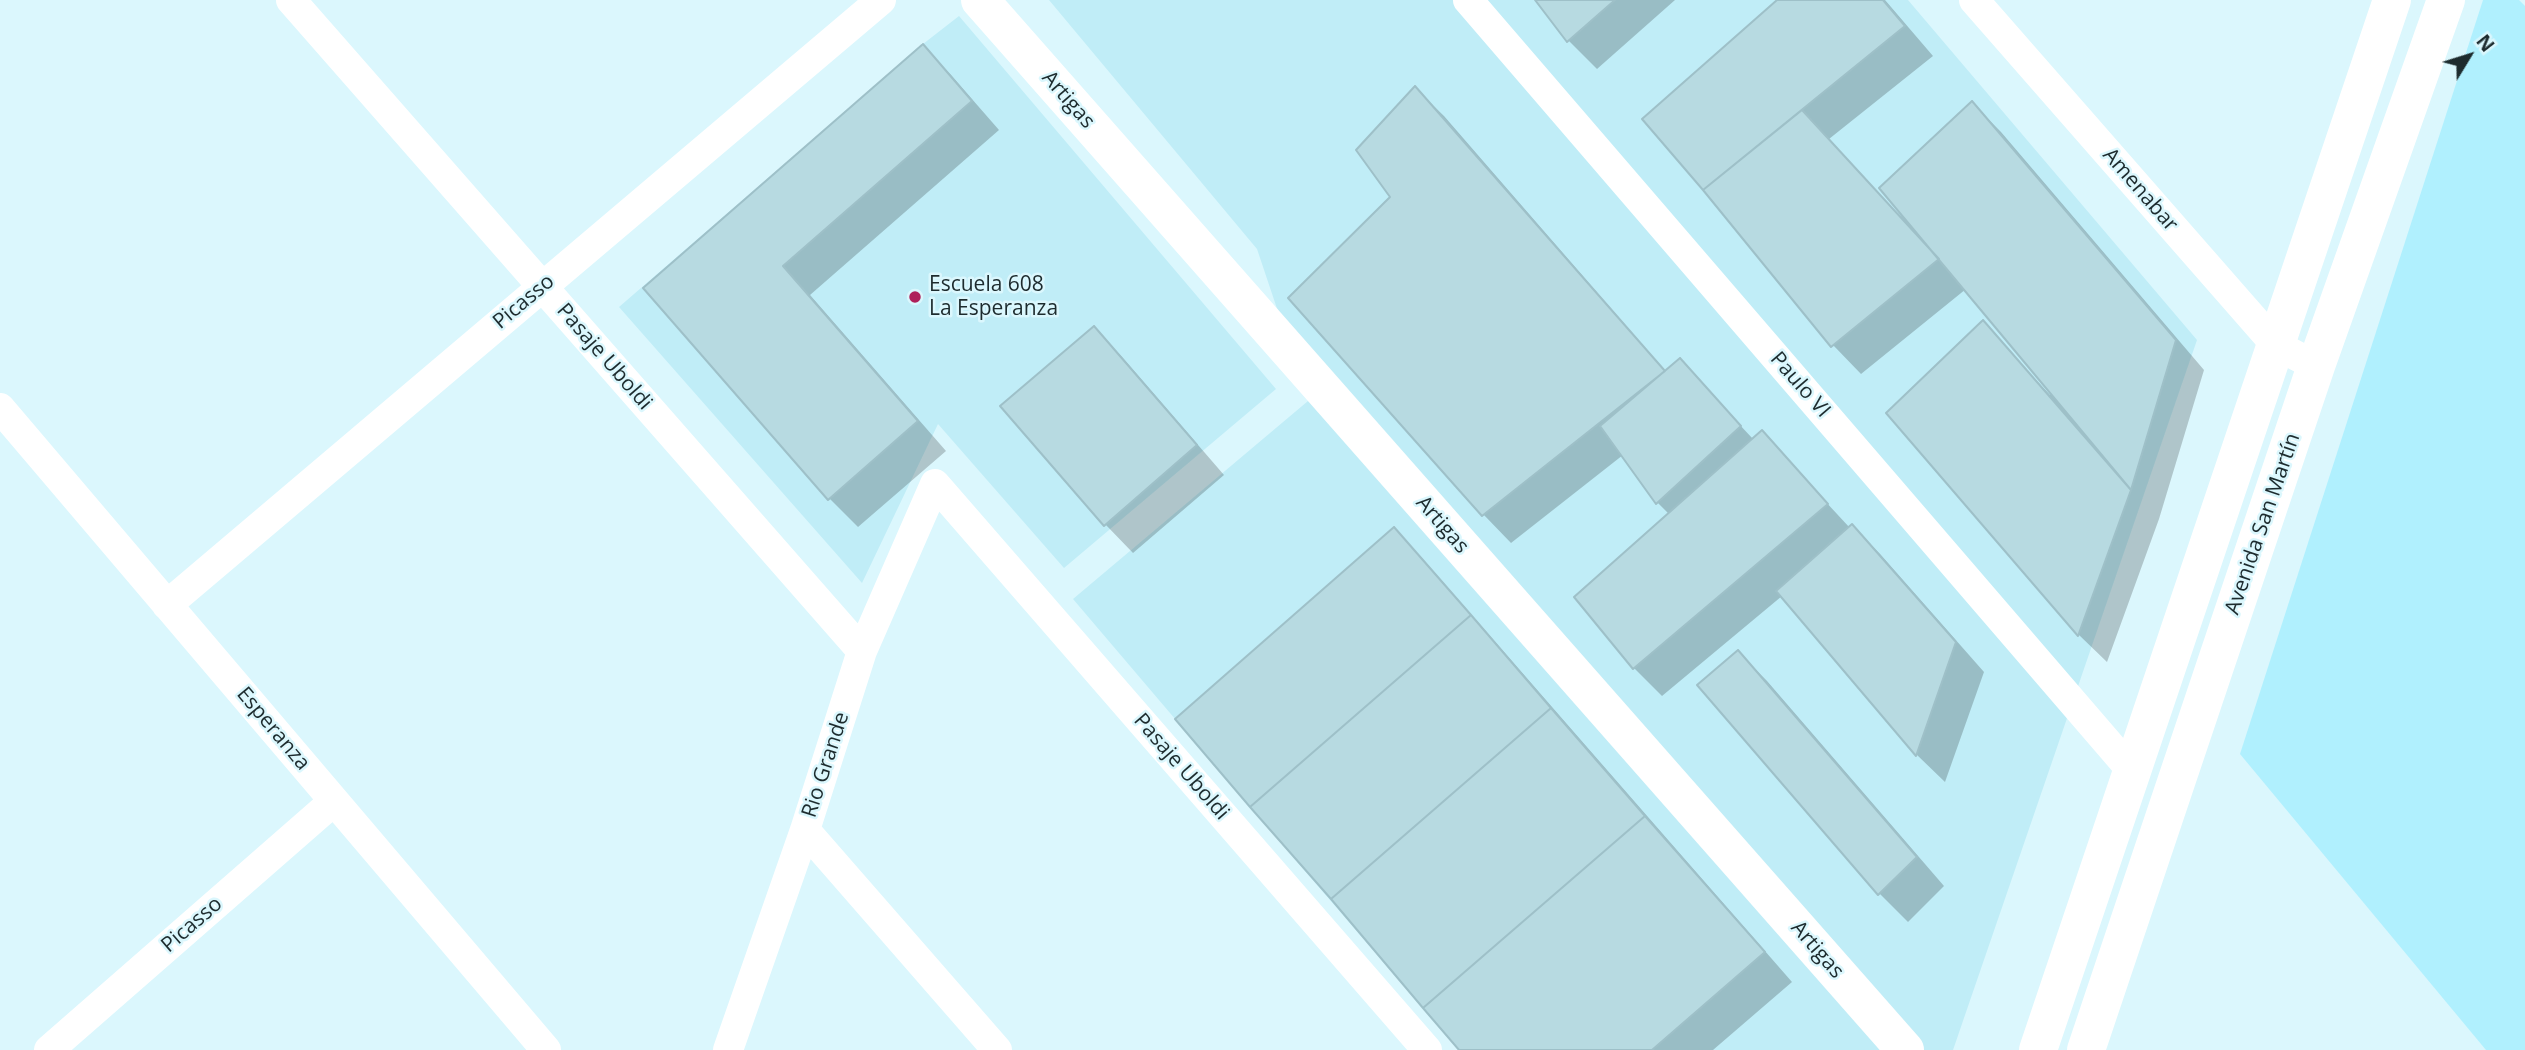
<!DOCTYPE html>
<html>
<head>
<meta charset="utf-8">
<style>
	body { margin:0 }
	#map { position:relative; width:2525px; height:1050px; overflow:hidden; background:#dbf7fd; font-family:"Open Sans",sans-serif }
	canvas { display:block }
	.north { position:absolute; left:2434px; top:21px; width:70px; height:70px; -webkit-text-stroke:5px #dbf7fd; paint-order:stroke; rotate:52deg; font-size:19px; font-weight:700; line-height:28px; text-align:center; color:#1d2b2e }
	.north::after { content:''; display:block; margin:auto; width:24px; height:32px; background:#1d2b2e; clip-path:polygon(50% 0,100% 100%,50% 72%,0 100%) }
</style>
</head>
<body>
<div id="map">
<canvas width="2525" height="1050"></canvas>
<div class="north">N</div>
</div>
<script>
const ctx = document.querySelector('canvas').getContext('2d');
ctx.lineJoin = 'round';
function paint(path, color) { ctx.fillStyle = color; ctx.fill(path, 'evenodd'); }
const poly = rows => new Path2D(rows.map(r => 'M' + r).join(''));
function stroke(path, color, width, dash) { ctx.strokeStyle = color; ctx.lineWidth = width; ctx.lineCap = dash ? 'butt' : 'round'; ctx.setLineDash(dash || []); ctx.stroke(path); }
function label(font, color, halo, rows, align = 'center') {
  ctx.font = font + ' "Open Sans",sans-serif'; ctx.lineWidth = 5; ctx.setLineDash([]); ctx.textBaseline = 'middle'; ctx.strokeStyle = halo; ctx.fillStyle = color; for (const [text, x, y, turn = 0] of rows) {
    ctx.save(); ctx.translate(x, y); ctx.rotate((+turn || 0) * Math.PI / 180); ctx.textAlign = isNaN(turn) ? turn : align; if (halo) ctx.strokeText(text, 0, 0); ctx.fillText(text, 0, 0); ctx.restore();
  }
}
paint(poly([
	[1049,0,1908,0,2197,340,1953,1050,1459,1050,1250,807,1073,599,1308,401,1257,249],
	[959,16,1276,389,1064,568,938,424,862,583,619,307,923,44]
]), '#c0edf7');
paint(poly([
	[2483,0,2519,0,2525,6,2525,1050,2486,1050,2240,754]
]), '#b0f0fe');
paint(poly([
	[1537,0,1675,0,1597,69,1569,41],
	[1780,0,1885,0,1933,56,1829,139,1909,227,1972,103,2001,132,2204,370,2159,519,2107,662,2079,635,1888,413,1983,323,2050,395,2052,393,1966,289,1861,374,1833,345,1644,119],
	[923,47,951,75,999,130,810,295,946,451,858,527,830,499,646,288],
	[1415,88,1444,116,1666,372,1679,360,1753,439,1761,432,1850,528,1852,526,1880,554,1984,672,1945,782,1917,755,1782,596,1662,696,1634,668,1669,514,1657,502,1623,455,1511,543,1483,514,1393,197],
	[1094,328,1122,357,1224,475,1133,553,1105,524],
	[1394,530,1422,558,1792,982,1713,1050,1462,1050],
	[1738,652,1767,681,1944,886,1908,922,1880,894,1699,685]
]), '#0003');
const building = poly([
	[1535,0,1615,0,1567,42,1535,0],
	[1777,0,1883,0,1905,26,1703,190,1642,119,1777,0],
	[923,44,972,101,783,266,918,421,828,500,643,288,923,44],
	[1415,86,1665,371,1482,516,1288,298,1390,197,1356,150,1415,86],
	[1972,101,2176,340,2131,490,1879,188,1972,101],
	[1802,110,1939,259,1831,347,1703,190,1802,110],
	[1983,320,2131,490,2078,636,1886,413,1983,320],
	[1094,326,1197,445,1104,526,1000,406,1094,326],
	[1680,358,1741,426,1656,504,1600,426,1680,358],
	[1762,430,1828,504,1633,669,1574,597,1762,430],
	[1852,524,1956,642,1916,756,1776,591,1852,524],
	[1394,527,1471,615,1250,807,1175,719,1394,527],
	[1471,615,1551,708,1331,899,1250,807,1471,615],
	[1738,650,1917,857,1878,895,1697,685,1738,650],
	[1551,708,1645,816,1423,1008,1331,899,1551,708],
	[1645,816,1765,952,1652,1050,1459,1050,1423,1008,1645,816]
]);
paint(building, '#b7dae1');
stroke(building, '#9ec0c8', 2);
stroke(poly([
	[291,0,862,651],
	[1468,0,2132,771],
	[1974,0,2276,345,2316,366],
	[0,408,546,1050],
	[167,605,881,0],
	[805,830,997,1050],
	[49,1050,334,801],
	[728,1050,805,830,862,651,935,484,1427,1050]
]), '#fff', 30);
stroke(poly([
	[980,0,1905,1050]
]), '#fff', 38);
stroke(poly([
	[2038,1050,2392,0],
	[2086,1050,2316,366,2446,0]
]), '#fff', 38);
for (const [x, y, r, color] of [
	[915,297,7,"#ae205a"]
]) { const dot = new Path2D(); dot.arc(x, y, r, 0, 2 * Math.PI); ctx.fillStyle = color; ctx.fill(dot); stroke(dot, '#dbf7fd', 2.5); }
label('21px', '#1d2b2e', '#dbf7fd', [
	["Artigas",1068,100,49],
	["Amenabar",2140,190,49],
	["Picasso",524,302,-40],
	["Pasaje Uboldi",604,357,49],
	["Paulo VI",1800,385,49],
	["Avenida San Martín",2263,524,-71],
	["Artigas",1442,525,49],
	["Esperanza",273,729,50],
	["Rio Grande",826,765,-72],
	["Pasaje Uboldi",1181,767,49],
	["Picasso",192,925,-41],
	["Artigas",1817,950,49]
]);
label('21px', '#1d2b2e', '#dbf7fd', [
	["Escuela 608",929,285],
	["La Esperanza",929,309]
], 'left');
</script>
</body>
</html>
